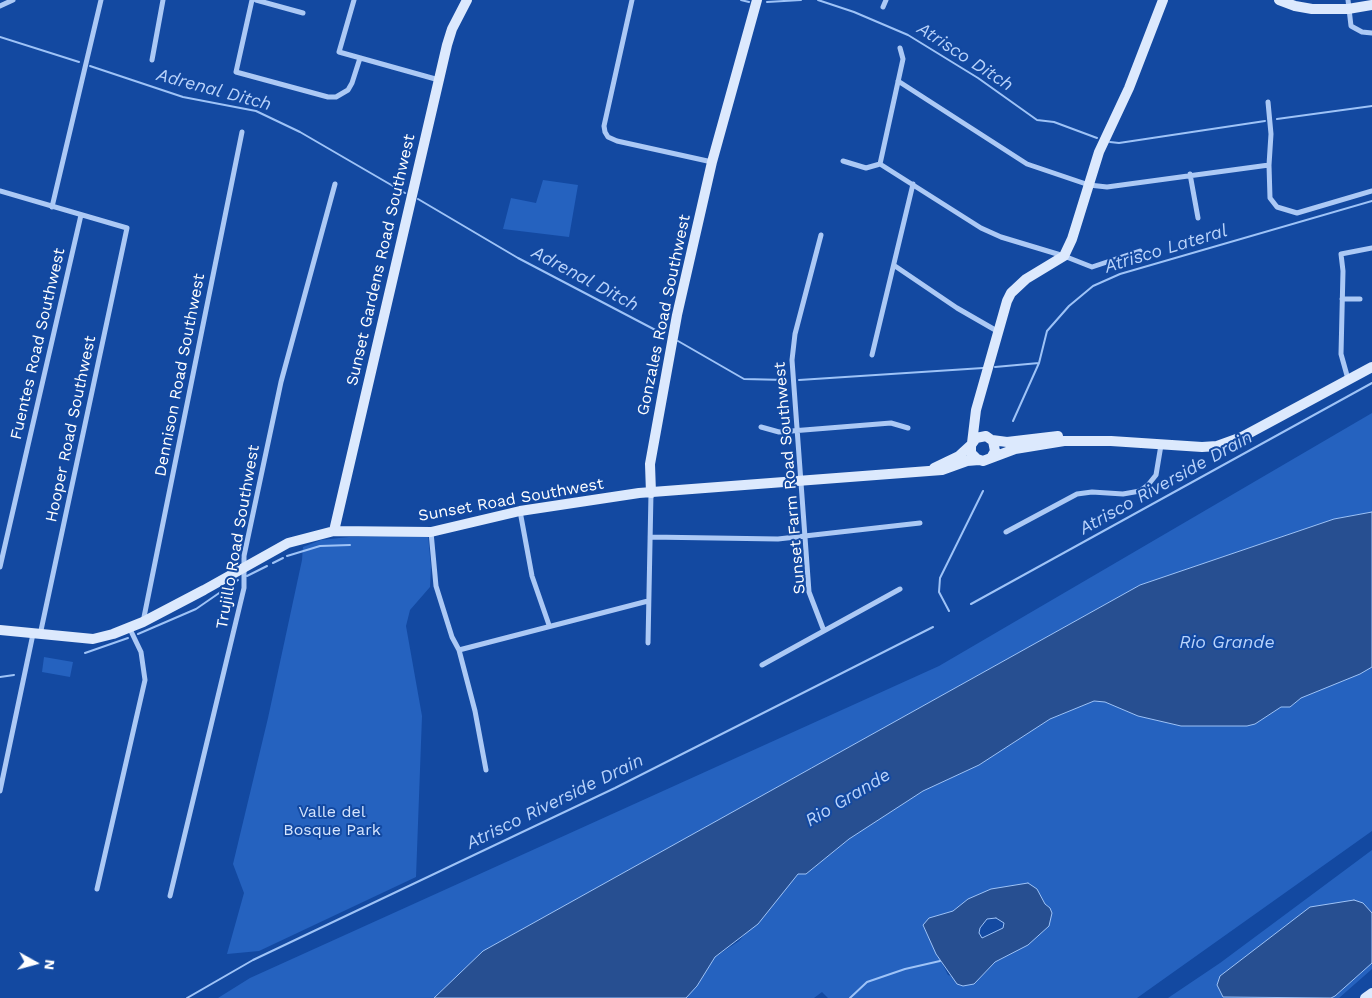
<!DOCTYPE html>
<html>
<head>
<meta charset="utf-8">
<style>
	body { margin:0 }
	#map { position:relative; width:1372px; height:998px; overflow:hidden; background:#1349a1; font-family:"Work Sans",sans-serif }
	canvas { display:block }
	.north { position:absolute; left:10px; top:938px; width:50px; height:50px; -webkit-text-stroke:4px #1349a1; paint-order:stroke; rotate:97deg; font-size:14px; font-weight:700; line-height:20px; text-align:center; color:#fff }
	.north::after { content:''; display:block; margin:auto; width:18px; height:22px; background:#fff; clip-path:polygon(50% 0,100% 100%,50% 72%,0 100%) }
</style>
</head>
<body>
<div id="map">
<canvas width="1372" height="998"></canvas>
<div class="north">N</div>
</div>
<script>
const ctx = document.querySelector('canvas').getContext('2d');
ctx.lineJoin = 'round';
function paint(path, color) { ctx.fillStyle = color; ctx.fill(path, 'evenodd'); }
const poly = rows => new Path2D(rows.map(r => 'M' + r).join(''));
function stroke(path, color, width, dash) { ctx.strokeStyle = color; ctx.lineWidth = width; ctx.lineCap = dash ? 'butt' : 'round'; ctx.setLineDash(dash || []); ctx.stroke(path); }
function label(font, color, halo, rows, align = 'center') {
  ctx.font = font + ' "Work Sans",sans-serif'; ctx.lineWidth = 4; ctx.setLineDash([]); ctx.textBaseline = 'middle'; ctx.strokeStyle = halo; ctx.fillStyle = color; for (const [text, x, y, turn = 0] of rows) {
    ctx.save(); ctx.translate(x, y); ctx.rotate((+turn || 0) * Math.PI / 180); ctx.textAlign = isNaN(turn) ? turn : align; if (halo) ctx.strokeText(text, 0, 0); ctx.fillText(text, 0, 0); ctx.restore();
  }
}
paint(poly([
	[543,180,578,185,569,237,503,229,511,198,536,203],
	[1372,413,1372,512,1334,519,1140,585,483,951,434,998,218,998,250,978,939,666],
	[428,535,431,567,430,587,410,610,406,626,422,716,416,877,259,951,227,954,244,893,233,864,268,718,302,560,303,547,321,540,349,537],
	[44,657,73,662,70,677,42,672],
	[1372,667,1372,831,1137,998,828,998,822,992,814,998,686,998,697,986,715,957,739,941,798,874,806,874,849,839,923,791,979,765,1050,719,1094,701,1105,702,1138,716,1181,726,1247,726,1255,724,1281,707,1290,707,1301,698],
	[1037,889,1045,904,1050,908,1028,945,995,962,974,984,948,975,923,926,929,918,953,911,968,899],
	[1372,850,1372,969,1339,998,1168,998,1220,963]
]), '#2562bf');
const water = poly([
	[1372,512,1372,667,1360,674,1301,698,1290,707,1281,707,1255,724,1247,726,1181,726,1138,716,1105,702,1094,701,1050,719,979,765,923,791,849,839,806,874,798,874,758,924,715,957,697,986,686,998,434,998,483,951,1140,585,1334,519,1372,512],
	[1028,883,1037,889,1045,904,1050,908,1052,913,1049,926,1028,945,995,962,974,984,963,986,957,984,936,954,923,925,929,918,953,911,968,899,991,889,1028,883],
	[996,918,1004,923,1003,928,982,938,979,933,980,928,987,919,996,918],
	[1354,900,1363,903,1372,913,1372,963,1335,996,1331,998,1223,997,1217,985,1220,976,1310,907,1354,900]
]);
paint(water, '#274f91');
stroke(water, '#9ec3f7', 1);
stroke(poly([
	[741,0,749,2],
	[818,0,854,12,908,35,978,78,1037,120,1054,122,1097,138],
	[767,2,801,0],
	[0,37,79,62],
	[90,66,183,97,256,111,300,132,405,193],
	[1277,119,1372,106],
	[1110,142,1119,143,1265,121],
	[418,199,518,258,663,334],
	[678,341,744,379,786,380],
	[995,367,1039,363],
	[799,380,983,368],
	[1013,421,1039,363,1047,331,1069,306,1093,286,1120,274,1372,201],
	[287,556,320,546,350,545],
	[273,563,283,558],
	[247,576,267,566],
	[971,604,1372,383],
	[949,611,939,592,940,578,983,491],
	[138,634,196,609,238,580],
	[85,653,128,638],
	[0,677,14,675],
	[187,998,253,960,615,788,933,627],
	[850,998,867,982,905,969,940,961]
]), '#9ec3f7', 2);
stroke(poly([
	[252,0,236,72,328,97,336,97,348,90,352,83,360,58],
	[256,0,303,13],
	[354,0,339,52,439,80],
	[632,0,604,126,605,132,608,137,617,141,712,162],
	[1348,0,1351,26,1362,32,1372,33],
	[0,6,13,0],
	[883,7,886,0],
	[152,60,163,0],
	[898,81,1027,164,1089,185,1107,187,1269,165],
	[1268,102,1271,134,1269,165,1270,198,1277,207,1297,213,1372,191],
	[843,161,866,168,880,164,981,228,1001,237,1064,256,1092,267,1140,251],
	[880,164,903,59,900,48],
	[1190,174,1198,218],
	[0,191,127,228,40,635],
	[52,207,101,0],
	[821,235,795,334,792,360,809,592,824,631],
	[895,266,957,308,997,331],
	[1342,299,1360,299],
	[872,355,913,184],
	[1348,379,1341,354,1343,271,1341,254,1372,248],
	[761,427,779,432,891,423,908,428],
	[520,511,532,576,549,625],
	[431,532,436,586,452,637,459,650,475,711,486,770],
	[1006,532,1077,494,1092,492,1123,494,1140,491,1148,485,1156,475,1161,445],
	[650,537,778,539,920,523],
	[0,567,81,215],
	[143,622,242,132],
	[648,643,651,493],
	[459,650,648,601],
	[762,665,900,589],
	[0,791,33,634],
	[97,889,145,680,141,652,129,627],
	[170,896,244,588,244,556,281,382,335,184]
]), '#acc9f5', 5);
stroke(poly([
	[1279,0,1295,6,1312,9,1348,9,1372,5],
	[992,440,1007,442,1058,436],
	[972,443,976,410,1007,301,1011,293,1026,279,1064,256,1072,239,1099,152,1129,88,1163,0],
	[991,458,995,451,993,441,986,436,976,438,971,445,971,453,977,459,983,461,1015,449,1064,441,1111,441,1202,447,1217,446,1242,437,1372,367],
	[934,468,959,456,971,445],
	[651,493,650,464,677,315,712,162,757,0],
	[334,531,447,45,452,29,467,0],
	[0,630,93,639,113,634,143,622,204,590,288,543,334,531,431,532,520,511,639,493,942,470,967,461,979,460],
	[1365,998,1372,993]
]), '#dce9fd', 10);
label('16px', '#fff', '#1349a1', [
	["Sunset Gardens Road Southwest",381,260,-77],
	["Gonzales Road Southwest",664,315,-78],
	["Fuentes Road Southwest",38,344,-77],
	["Dennison Road Southwest",180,375,-79],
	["Hooper Road Southwest",71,429,-78],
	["Sunset Farm Road Southwest",790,478,-95],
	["Sunset Road Southwest",511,500,-10],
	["Trujillo Road Southwest",238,537,-80]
]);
label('16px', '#d5e5fe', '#1349a1', [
	["Valle del",332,812],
	["Bosque Park",332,830]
]);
label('italic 18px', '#b9d3fb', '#1349a1', [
	["Atrisco Ditch",965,57,33],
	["Adrenal Ditch",214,90,15],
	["Atrisco Lateral",1166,249,-17],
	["Adrenal Ditch",585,279,28],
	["Atrisco Riverside Drain",1166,483,-29],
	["Rio Grande",1227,643],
	["Rio Grande",848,798,-31],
	["Atrisco Riverside Drain",555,802,-26]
]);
</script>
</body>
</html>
